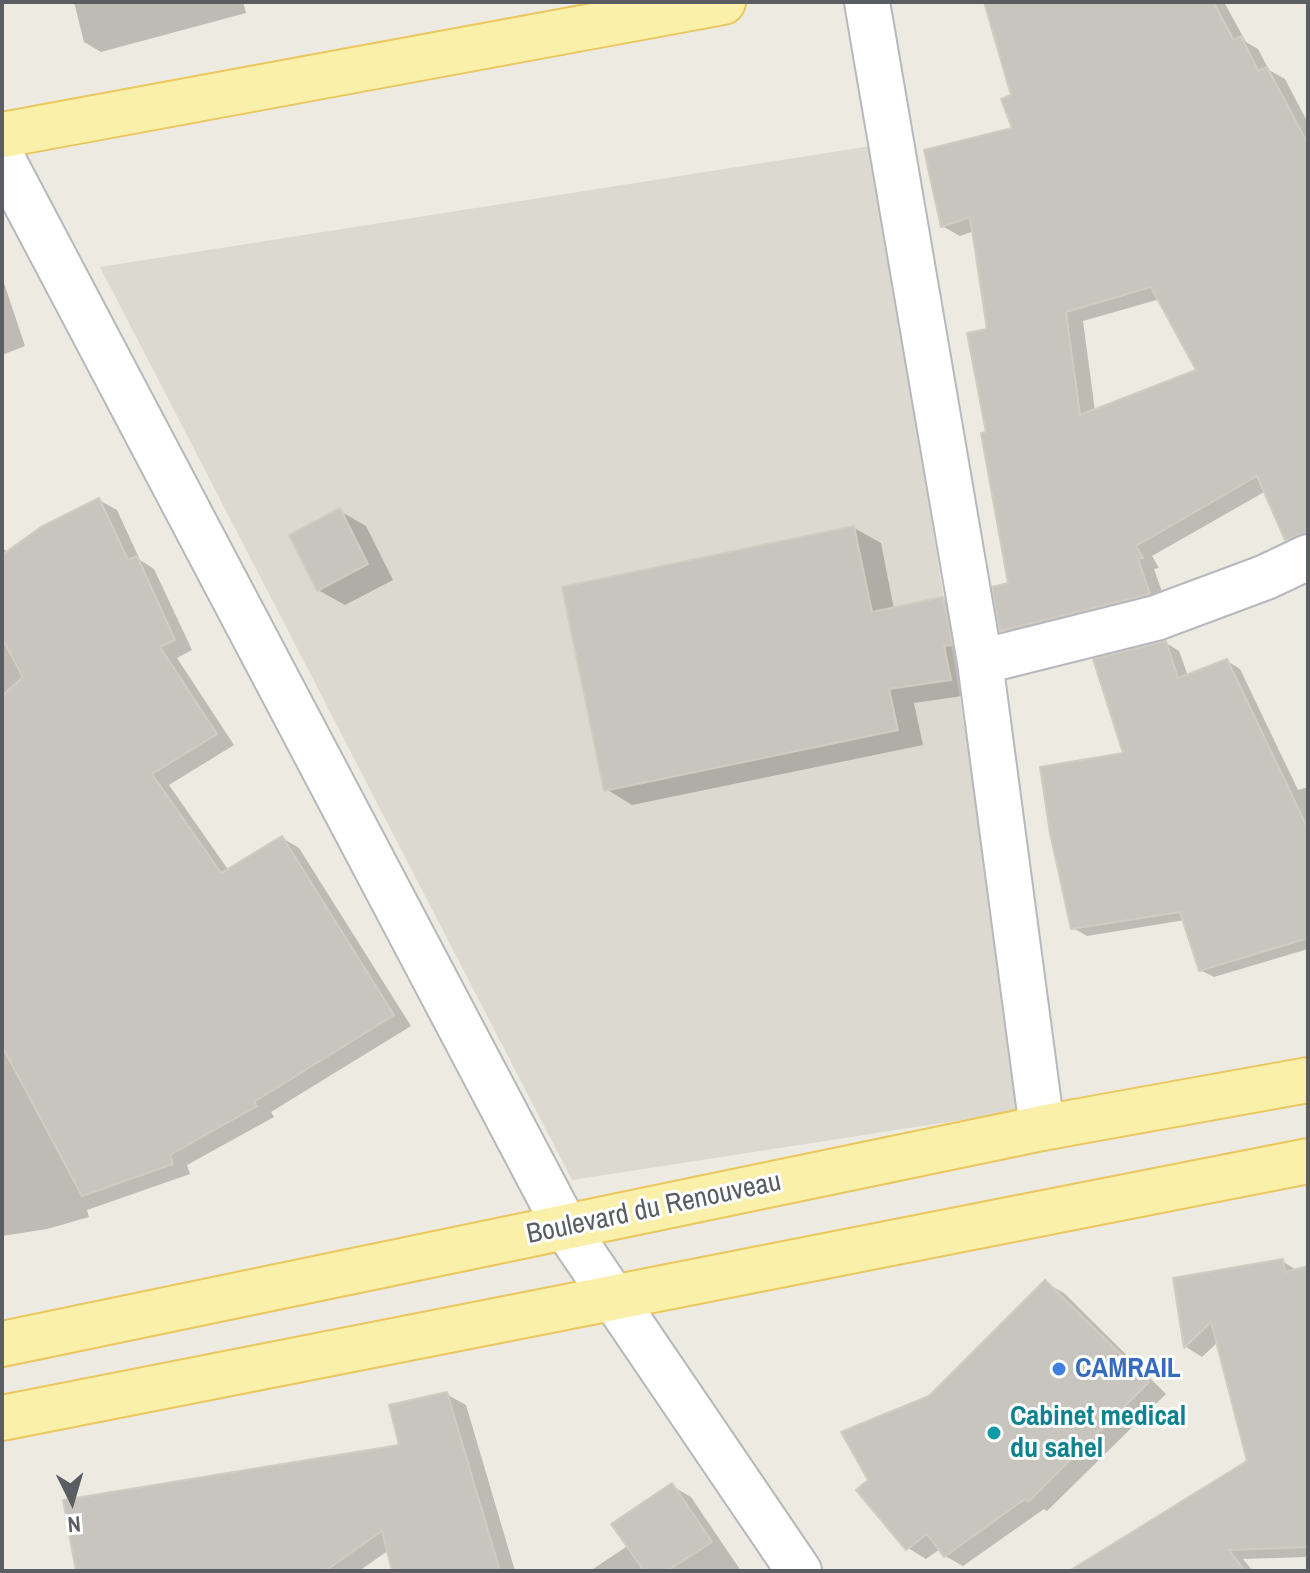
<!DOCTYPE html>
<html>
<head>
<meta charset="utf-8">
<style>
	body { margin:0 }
	#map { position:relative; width:1310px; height:1573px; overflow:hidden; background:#edeae2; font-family:"Archivo Narrow",sans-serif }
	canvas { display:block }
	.frame { position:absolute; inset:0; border:4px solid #5a5e62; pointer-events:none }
	.north { position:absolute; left:32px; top:1461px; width:80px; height:80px; -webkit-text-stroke:6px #fff; paint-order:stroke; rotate:175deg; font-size:22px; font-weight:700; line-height:32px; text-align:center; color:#5a5e62 }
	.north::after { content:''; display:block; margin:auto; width:28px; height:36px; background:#5a5e62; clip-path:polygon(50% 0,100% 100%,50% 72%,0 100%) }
</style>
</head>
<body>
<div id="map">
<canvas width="1310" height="1573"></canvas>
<div class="frame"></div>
<div class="north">N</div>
</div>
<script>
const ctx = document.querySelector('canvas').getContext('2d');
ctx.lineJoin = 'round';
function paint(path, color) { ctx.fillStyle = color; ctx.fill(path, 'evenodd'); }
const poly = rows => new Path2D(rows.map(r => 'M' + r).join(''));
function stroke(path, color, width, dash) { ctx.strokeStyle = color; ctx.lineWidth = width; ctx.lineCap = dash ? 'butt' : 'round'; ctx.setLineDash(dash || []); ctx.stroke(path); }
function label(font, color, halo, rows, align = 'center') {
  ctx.font = font + ' "Archivo Narrow",sans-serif'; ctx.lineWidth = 6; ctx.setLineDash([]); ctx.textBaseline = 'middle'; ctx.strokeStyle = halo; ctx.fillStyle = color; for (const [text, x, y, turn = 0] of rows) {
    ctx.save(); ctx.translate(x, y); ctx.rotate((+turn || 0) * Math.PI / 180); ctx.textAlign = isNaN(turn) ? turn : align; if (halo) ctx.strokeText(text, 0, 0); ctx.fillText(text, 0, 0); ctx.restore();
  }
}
paint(poly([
	[871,146,1026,1110,572,1180,100,267]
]), '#dcd9d0');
paint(poly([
	[74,2,243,2,246,13,101,52,84,42],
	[989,2,1224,2,1246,42,1258,49,1269,70,1285,79,1308,123,1308,544,1303,546,1285,536,1266,491,1152,556,1159,568,1154,569,1166,603,1019,640,1002,630,1010,585,989,330,974,231,960,236,942,226,1015,130,1013,96],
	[1160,299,1199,371,1095,411,1083,321],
	[2,277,25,346,2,355],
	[99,500,117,510,140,560,154,569,192,650,177,658,234,745,169,785,229,871,282,838,299,848,411,1026,271,1112,274,1117,187,1165,190,1174,87,1210,89,1217,47,1229,2,1236,2,549,10,552],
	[340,511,366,526,393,580,345,605,318,590],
	[854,528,881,543,894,609,943,599,970,614,976,694,914,703,923,745,632,805,606,789],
	[1166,643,1179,651,1188,676,1227,661,1240,669,1298,790,1308,787,1308,949,1214,977,1200,970,1185,920,1087,936,1073,928,1125,755],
	[1282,1261,1298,1271,1308,1268,1308,1557,1243,1559,1253,1571,1105,1571,1249,1462,1218,1342,1202,1357,1186,1347,1175,1280],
	[1046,1283,1064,1293,1166,1394,1047,1511,1044,1509,963,1566,945,1556,940,1549,926,1559,908,1548,870,1481,930,1397],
	[446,1394,466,1405,515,1571,395,1571,389,1550,359,1571,68,1571,402,1446],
	[672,1486,691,1497,741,1571,590,1571,629,1545]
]), '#0003');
const building = poly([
	[984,2,1213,2,1234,40,1241,36,1258,71,1267,67,1308,144,1308,532,1285,540,1257,476,1136,546,1143,558,1138,559,1150,594,1000,631,992,587,1008,583,981,433,986,432,967,333,987,329,970,217,941,227,924,150,1012,128,1001,99,1011,95,984,2],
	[1151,287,1196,370,1080,415,1066,312,1151,287],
	[99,498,128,560,137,556,175,640,160,647,217,734,152,774,221,873,282,836,394,1015,254,1102,257,1106,170,1155,173,1164,82,1196,2,1046,2,696,23,677,2,638,2,555,41,527,99,498],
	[340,508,368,564,317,591,289,535,340,508],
	[854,526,872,612,943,597,952,645,944,646,951,680,889,689,898,730,604,791,562,587,854,526],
	[1166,641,1178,678,1227,659,1308,829,1308,938,1199,971,1180,912,1071,929,1050,833,1040,767,1123,753,1093,659,1166,641],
	[1283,1259,1285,1272,1308,1266,1308,1547,1229,1550,1245,1571,1069,1571,1247,1461,1211,1322,1184,1348,1173,1278,1283,1259],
	[1045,1280,1149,1382,1028,1502,1025,1499,944,1557,927,1534,906,1550,856,1490,868,1480,841,1432,929,1396,1045,1280],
	[447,1392,500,1571,392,1571,382,1531,325,1571,76,1571,63,1500,399,1445,389,1405,447,1392],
	[672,1483,712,1542,667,1571,644,1571,611,1524,672,1483]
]);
paint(building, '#c8c5bf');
stroke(building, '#d1ccc1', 2);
const minor = poly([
	[867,2,980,662,1042,1128],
	[2,158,566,1228,799,1571],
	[980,662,1156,618,1266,577,1308,557]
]);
const major = poly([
	[2,135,723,2],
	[2,1344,1042,1128,1308,1080],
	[2,1418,1308,1161]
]);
stroke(minor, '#b5b8bc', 48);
stroke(major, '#eac65d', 48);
stroke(minor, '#fff', 44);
stroke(major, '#fbf0a9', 44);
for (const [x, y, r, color] of [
	[1059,1369,8,"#3f7fe0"],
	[994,1433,8,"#0f9aa8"]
]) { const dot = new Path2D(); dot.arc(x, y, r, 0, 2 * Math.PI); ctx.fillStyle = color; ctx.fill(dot); stroke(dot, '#fff', 3); }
label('28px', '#5a5e62', '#fff', [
	["Boulevard du Renouveau",654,1209,-12]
]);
label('bold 28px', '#366cbe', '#fff', [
	["CAMRAIL",1075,1369]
], 'left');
label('bold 28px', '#0d838f', '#fff', [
	["Cabinet medical",1010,1417],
	["du sahel",1010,1449]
], 'left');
</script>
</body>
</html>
